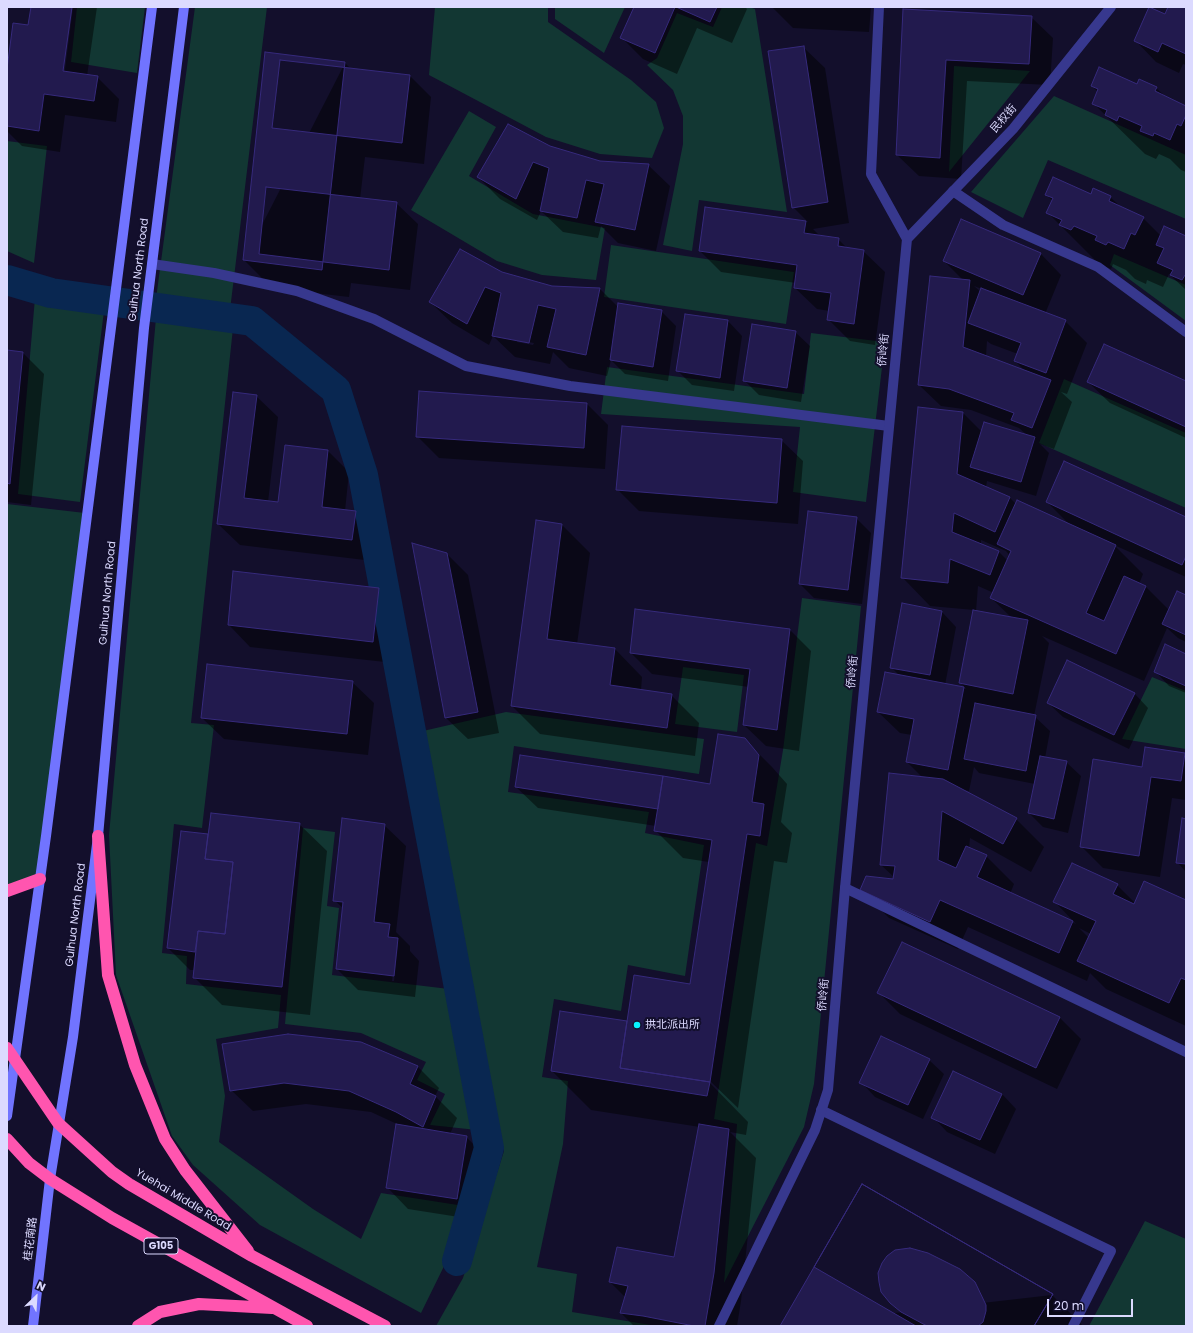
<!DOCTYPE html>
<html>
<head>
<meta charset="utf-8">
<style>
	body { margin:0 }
	#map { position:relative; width:1193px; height:1333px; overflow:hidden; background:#130f2c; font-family:Poppins,sans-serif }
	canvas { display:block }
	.frame { position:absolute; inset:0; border:8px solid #dcdaff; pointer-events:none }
	.north { position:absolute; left:16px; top:1277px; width:40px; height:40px; -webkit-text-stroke:3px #130f2c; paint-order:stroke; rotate:25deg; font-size:11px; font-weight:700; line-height:16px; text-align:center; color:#dcdaff }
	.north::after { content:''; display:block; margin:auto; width:14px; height:18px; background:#dcdaff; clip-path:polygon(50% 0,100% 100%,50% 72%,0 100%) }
	.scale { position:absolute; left:1047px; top:1299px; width:86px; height:18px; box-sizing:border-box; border:2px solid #dcdaff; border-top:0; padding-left:5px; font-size:12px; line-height:14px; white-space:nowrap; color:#dcdaff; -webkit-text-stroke:3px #130f2c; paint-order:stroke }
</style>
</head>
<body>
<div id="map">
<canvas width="1193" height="1333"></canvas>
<div class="frame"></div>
<div class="north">N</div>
<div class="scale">20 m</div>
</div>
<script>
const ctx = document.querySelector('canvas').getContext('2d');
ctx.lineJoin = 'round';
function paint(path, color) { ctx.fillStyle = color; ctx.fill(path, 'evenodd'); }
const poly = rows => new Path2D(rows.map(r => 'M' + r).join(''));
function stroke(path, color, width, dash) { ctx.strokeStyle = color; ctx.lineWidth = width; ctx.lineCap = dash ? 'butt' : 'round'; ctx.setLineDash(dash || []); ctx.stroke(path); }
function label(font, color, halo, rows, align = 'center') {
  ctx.font = font + ' Poppins,"Noto Sans SC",sans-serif'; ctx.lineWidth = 4; ctx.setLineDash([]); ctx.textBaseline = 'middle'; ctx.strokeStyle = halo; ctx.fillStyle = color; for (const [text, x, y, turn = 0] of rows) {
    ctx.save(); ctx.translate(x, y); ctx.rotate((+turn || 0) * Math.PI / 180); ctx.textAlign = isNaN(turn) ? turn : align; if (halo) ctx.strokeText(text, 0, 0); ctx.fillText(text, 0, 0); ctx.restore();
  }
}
paint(poly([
	[77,7,145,7,137,73,71,62],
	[195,7,267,7,230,310,156,299],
	[435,7,548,7,548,22,631,80,656,102,664,128,652,158,600,154,546,137,429,75],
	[555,7,625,7,604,53,555,19],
	[722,7,749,7,755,9,787,212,699,200,692,251,663,245,683,144,683,116,673,90,647,65,657,58,677,13,713,27],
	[954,66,1030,71,949,172],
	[1054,96,1186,155,1186,219,1048,160,1023,218,971,192],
	[469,111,496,127,469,176,533,214,605,228,596,280,542,275,497,261,411,210],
	[7,141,47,146,34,263,7,251],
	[611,245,794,272,786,324,604,297],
	[1114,254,1186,285,1186,321,1110,265],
	[35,298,104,311,80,502,18,494],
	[156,318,233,328,191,723,214,725,202,828,174,824,162,953,187,956,186,984,281,995,278,1028,216,1039,225,1096,219,1142,313,1209,361,1239,381,1193,458,1205,449,1256,421,1313,260,1225,193,1165,172,1136,116,975,109,835],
	[811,333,885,342,866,502,793,492,800,427,601,414,607,367,804,394],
	[1064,379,1186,433,1186,508,1039,443],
	[7,504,85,513,37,877,7,887],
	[802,598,861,606,814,1084,804,1127,724,1283,737,1124,714,1119,756,843,767,846,783,750],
	[683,667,744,675,737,732,675,724],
	[1152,677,1186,691,1186,749,1122,739],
	[506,712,704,739,699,774,514,746,508,792,649,812,645,833,704,845,685,976,628,965,621,1011,554,999,542,1077,568,1081,563,1144,537,1267,577,1274,572,1312,657,1326,436,1326,463,1278,504,1151,423,731],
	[303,828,335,832,327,906,339,908,332,975,449,989,477,1130,430,1125,445,1094,417,1080,426,1062,361,1033,285,1024],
	[1145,1221,1186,1239,1186,1326,1089,1326]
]), '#123733');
paint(poly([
	[32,7,71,7,62,76,64,77,73,7,97,7,87,76,97,77,119,99,116,122,65,115,60,152,22,146,7,131,7,77,29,26],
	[635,7,745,7,747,9,732,43,697,28,677,74,643,59,622,38],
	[772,7,871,7,869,32,793,28],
	[1169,7,1186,7,1186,65,1183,64,1179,73,1156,62,1135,40,1165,16],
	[904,10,1031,17,1053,38,1050,85,967,81,961,179,919,176,897,155],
	[803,47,825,68,849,223,813,229,820,236,838,239,848,249,863,251,885,272,875,345,850,341,828,319,830,311,817,309,795,288,796,283,721,272,700,251,706,208,808,222,793,207],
	[345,63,351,69,410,76,431,97,424,164,365,157,360,199,396,203,418,224,410,290,351,283,349,297,272,288,244,260],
	[1137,85,1156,88,1167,98,1186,107,1186,172,1181,170,1170,159,1159,154,1156,159,1145,154,1093,103,1098,92,1092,86],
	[550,147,600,162,648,165,670,186,656,251,618,243,601,226,598,238,563,232,541,211,537,220,500,199,478,177],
	[1046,195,1091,195,1110,197,1121,207,1143,218,1161,236,1186,237,1186,290,1169,274,1163,287,1147,280,1146,284,1135,279,1126,270,1113,264,1111,269,1099,264,1047,212,1053,201],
	[1040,253,1061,275,1045,314,1065,321,1087,343,1067,394,1061,392,1072,402,1054,449,1040,444,1049,453,1036,496,987,481,986,487,1010,498,1016,504,1070,525,1047,502,1186,518,1186,577,1114,545,1143,574,1139,584,1146,587,1169,610,1186,596,1186,642,1178,638,1167,628,1144,681,1042,636,1049,643,1034,716,1050,731,1045,758,1066,762,1081,776,1068,833,1043,827,1029,813,1035,784,979,773,974,767,969,791,962,790,1016,819,1044,847,1031,872,970,838,969,848,986,856,1014,884,1010,894,1076,924,1055,902,1117,885,1135,903,1186,901,1186,1026,1106,989,1090,973,1087,981,968,927,958,949,889,918,861,890,894,880,895,878,881,865,923,778,907,762,912,735,900,733,878,712,900,676,891,667,942,612,956,627,945,685,966,689,960,682,974,610,930,606,903,578,963,413,982,432,1028,436,1019,428,971,410,941,406,919,385,964,281,944,261],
	[974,286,982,289,981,292],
	[987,341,991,344,1018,354,1015,361,1026,372,986,356],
	[981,540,1006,551,1010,556,1008,561,999,552,981,545],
	[978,586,994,593,991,598,1012,618,976,611],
	[1079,928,1091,934,1089,938],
	[501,273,552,287,600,289,619,308,661,311,676,326,668,381,625,374,611,360,607,376,569,368,553,352,550,364,515,357,493,336,489,345,452,323,430,302],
	[517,340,534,343,533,345,517,342],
	[686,315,728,321,742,336,734,391,692,385,677,370],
	[795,332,810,346,801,402,759,395,745,381],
	[7,351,23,353,44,374,31,505,7,502],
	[1088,382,1186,382,1186,438,1110,403],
	[256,396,278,417,268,502,279,503,285,446,328,451,349,472,345,511,355,512,377,534,373,561,240,545,218,524],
	[587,404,608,425,605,469,439,458,417,436],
	[781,440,803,461,798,524,639,511,618,490],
	[856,518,871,533,862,604,814,598,800,584],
	[562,525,590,553,577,644,615,649,642,677,641,690,671,695,699,723,695,756,540,734,512,706],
	[447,554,468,575,499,733,468,739,446,718],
	[234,573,378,589,400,610,394,663,250,647,229,625],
	[790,630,811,651,799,751,766,746,744,725,749,687,652,674,631,653],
	[1186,655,1186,693,1169,686,1155,671],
	[352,682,374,703,368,755,224,739,202,718],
	[1134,693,1148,708,1129,749,1063,717,1048,703],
	[744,739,772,767,787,784,781,822,792,833,787,863,774,861,738,1108,709,1080,709,1082,748,1122,746,1135,730,1132,756,1158,741,1301,737,1326,634,1326,621,1313,626,1298,610,1282,674,1259,700,1127,591,1110,552,1071,626,1022,628,1024,691,985,709,862,683,858,655,830,656,826,538,808,516,787,711,785],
	[1184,754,1186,755,1186,800,1172,798,1160,877,1103,868,1082,847,1143,768],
	[1186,820,1186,872,1177,862],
	[299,824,327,851,310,1015,222,1005,194,977,195,970,190,970,168,948,182,832,209,836],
	[384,825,406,846,396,932,410,946,410,951,419,961,415,997,358,990,337,969,344,909,334,900],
	[397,944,398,946,394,981,392,981],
	[902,943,1060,1018,1081,1039,1057,1089,900,1014,879,993],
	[361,1043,418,1067,439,1088,435,1096,457,1118,450,1134,466,1137,488,1158,478,1220,408,1209,387,1187,397,1124,371,1112,306,1104,253,1111,231,1090],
	[288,1081,289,1083,247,1089,247,1087],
	[929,1060,944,1074,923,1119,875,1097,861,1082],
	[1002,1094,1016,1109,995,1154,947,1132,933,1117],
	[1052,1295,1083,1326,781,1326]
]), '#0007');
stroke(poly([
	[7,280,51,293,252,321,336,390,363,475,489,1148,457,1261]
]), '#092751', 30);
const building = poly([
	[31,7,72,7,63,71,98,76,94,101,44,94,39,131,7,126,7,69,13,23,28,25,31,7],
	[634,7,675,7,655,53,620,38,634,7],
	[676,7,717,7,710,22,676,7],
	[1149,7,1165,14,1168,7,1186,7,1186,54,1162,43,1158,52,1134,41,1149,7],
	[903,9,1032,16,1029,64,946,60,940,158,896,155,903,9],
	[804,46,828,202,792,208,768,51,804,46],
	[265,52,345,62,322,270,243,260,265,52],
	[280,60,410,75,402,143,272,128,280,60],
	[1099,67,1137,84,1139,79,1157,87,1155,91,1186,106,1186,115,1181,126,1177,124,1170,140,1154,133,1153,136,1140,131,1142,126,1119,116,1117,121,1105,115,1107,110,1092,104,1098,89,1091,86,1099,67],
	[508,124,550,146,600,161,649,164,635,230,595,222,604,184,586,180,577,218,540,211,549,168,533,162,516,199,477,177,508,124],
	[1053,177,1091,194,1093,188,1111,196,1109,201,1144,217,1135,235,1131,233,1124,249,1108,242,1106,245,1095,240,1097,236,1074,226,1071,230,1059,225,1062,220,1046,213,1053,198,1045,195,1053,177],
	[266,187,397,202,389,270,259,254,266,187],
	[705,207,806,221,804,233,839,238,838,246,864,250,854,324,827,320,831,293,794,288,797,265,699,251,705,207],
	[961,219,1041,253,1023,295,943,261,961,219],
	[1164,226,1186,236,1186,276,1185,275,1182,280,1170,275,1173,270,1157,263,1164,248,1156,245,1164,226],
	[460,249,502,272,552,286,600,288,586,355,547,347,556,309,538,305,529,343,492,336,501,293,485,287,467,324,429,302,460,249],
	[930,276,970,280,963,347,1051,380,1032,428,1011,420,1014,413,949,389,918,385,930,276],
	[981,288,1066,320,1046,373,1014,361,1021,343,968,323,981,288],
	[618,303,662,310,653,367,610,360,618,303],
	[685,314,728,320,720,378,676,371,685,314],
	[752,324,796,331,787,388,743,381,752,324],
	[1104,344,1186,381,1186,427,1087,382,1104,344],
	[7,350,23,352,10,484,7,483,7,350],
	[419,391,587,403,584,448,416,437,419,391],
	[233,392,257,395,244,498,278,502,285,445,328,450,322,507,356,511,352,540,217,524,233,392],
	[918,407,963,412,957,474,1010,497,995,532,954,513,952,532,999,551,990,575,950,559,948,583,901,578,918,407],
	[984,422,1035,437,1021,482,970,467,984,422],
	[622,426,782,439,777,503,616,490,622,426],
	[1064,461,1186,517,1186,556,1182,565,1046,502,1064,461],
	[1017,500,1116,545,1086,613,1104,621,1124,576,1146,586,1116,654,990,598,1011,551,997,544,1017,500],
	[808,511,857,517,848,590,799,584,808,511],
	[536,520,562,524,547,639,615,648,610,685,672,694,667,728,511,706,536,520],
	[412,543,447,553,478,712,445,718,412,543],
	[233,571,379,588,373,642,228,625,233,571],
	[1177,591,1186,595,1186,635,1162,624,1177,591],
	[902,603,942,611,930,675,890,668,902,603],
	[635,609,790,629,777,730,743,725,750,669,630,653,635,609],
	[973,610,1028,620,1013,694,959,683,973,610],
	[1165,644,1186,654,1186,686,1154,672,1165,644],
	[1067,660,1135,693,1114,735,1047,703,1067,660],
	[207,664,353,681,347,734,201,718,207,664],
	[885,672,964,687,948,770,906,762,914,719,877,712,885,672],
	[975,703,1036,715,1026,771,964,759,975,703],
	[718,734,745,738,759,755,752,802,764,804,760,836,747,834,710,1082,620,1068,634,975,690,984,712,840,654,831,663,776,710,784,718,734],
	[1145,747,1185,753,1181,781,1151,777,1139,856,1080,847,1093,759,1142,767,1145,747],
	[520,755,663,776,658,809,515,787,520,755],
	[1040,756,1067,761,1054,819,1028,813,1040,756],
	[889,773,943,779,1017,818,1003,844,942,811,938,860,956,868,966,846,987,855,977,877,1073,921,1059,953,940,900,930,922,860,890,866,876,893,879,895,866,880,865,889,773],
	[211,813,300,823,282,987,193,978,198,931,225,934,233,862,205,859,211,813],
	[342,818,385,824,374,922,390,924,388,937,398,938,394,976,336,969,343,902,333,901,342,818],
	[1182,818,1186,819,1186,864,1176,863,1182,818],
	[181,831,208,834,205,859,233,862,225,934,198,931,195,952,167,948,181,831],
	[1072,863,1118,884,1113,894,1134,904,1144,881,1186,900,1186,980,1181,978,1169,1003,1077,961,1096,921,1053,902,1072,863],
	[902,942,1060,1017,1036,1068,877,993,902,942],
	[560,1011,627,1021,620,1068,710,1082,707,1096,551,1071,560,1011],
	[288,1034,361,1042,418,1066,410,1084,436,1096,423,1127,396,1112,349,1091,284,1083,230,1091,222,1044,288,1034],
	[881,1036,930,1059,908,1105,859,1083,881,1036],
	[953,1071,1002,1094,980,1140,931,1118,953,1071],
	[396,1124,467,1136,457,1199,386,1188,396,1124],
	[699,1124,729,1129,714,1273,705,1326,694,1326,643,1316,620,1313,628,1286,609,1282,617,1247,674,1257,699,1124],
	[862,1184,1053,1294,1034,1326,780,1326,862,1184],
	[862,1184,1053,1294,1034,1326,916,1326,814,1267,862,1184],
	[910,1248,928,1253,960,1269,975,1282,986,1305,986,1311,983,1322,978,1326,927,1326,901,1312,890,1303,881,1292,879,1282,878,1273,882,1263,887,1256,895,1250,910,1248]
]);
paint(building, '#221a4e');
stroke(building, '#362a7c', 1);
stroke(poly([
	[953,191,1003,225,1098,267,1186,332],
	[152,264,214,273,297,291,374,319,466,366,570,386,889,426],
	[845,888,1186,1052],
	[821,1110,1111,1251,1073,1326]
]), '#37388e', 10);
stroke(poly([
	[907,239,1013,129,1111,7],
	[719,1326,815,1130,828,1090,845,888,907,239,871,174,879,7]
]), '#37388e', 10);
stroke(poly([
	[7,1116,46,836,152,7],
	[33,1326,50,1179,73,1037,98,836,144,328,184,7]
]), '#7174ff', 10);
stroke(poly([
	[98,836,108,975,135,1065,165,1139,185,1170,248,1251],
	[7,891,40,879],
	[7,1048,58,1123,112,1172,129,1184,252,1256,385,1326],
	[7,1139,29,1163,50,1179,112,1218,307,1326],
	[138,1326,160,1312,199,1304,272,1308]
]), '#ff55af', 12);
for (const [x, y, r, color] of [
	[637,1025,4,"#06f2ff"]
]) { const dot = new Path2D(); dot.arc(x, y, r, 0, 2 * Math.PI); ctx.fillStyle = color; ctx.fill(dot); stroke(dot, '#130f2c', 1.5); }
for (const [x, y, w] of [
	[161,1246,34]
]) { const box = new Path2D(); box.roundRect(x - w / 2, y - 8, w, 16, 3); ctx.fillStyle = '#130f2c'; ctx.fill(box); stroke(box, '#dcdaff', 1); }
label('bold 10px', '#dcdaff', null, [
	["G105",161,1246]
]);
label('11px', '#dcdaff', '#130f2c', [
	["民权街",1004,119,-49],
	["Guihua North Road",139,270,-83],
	["侨岭街",884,350,-85],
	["Guihua North Road",108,593,-85],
	["侨岭街",853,672,-85],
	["Guihua North Road",76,915,-83],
	["侨岭街",824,995,-85],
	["Yuehai Middle Road",183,1200,31],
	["桂花南路",31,1239,-83]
]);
label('11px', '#dcdaff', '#130f2c', [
	["拱北派出所",645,1025]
], 'left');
</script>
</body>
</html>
